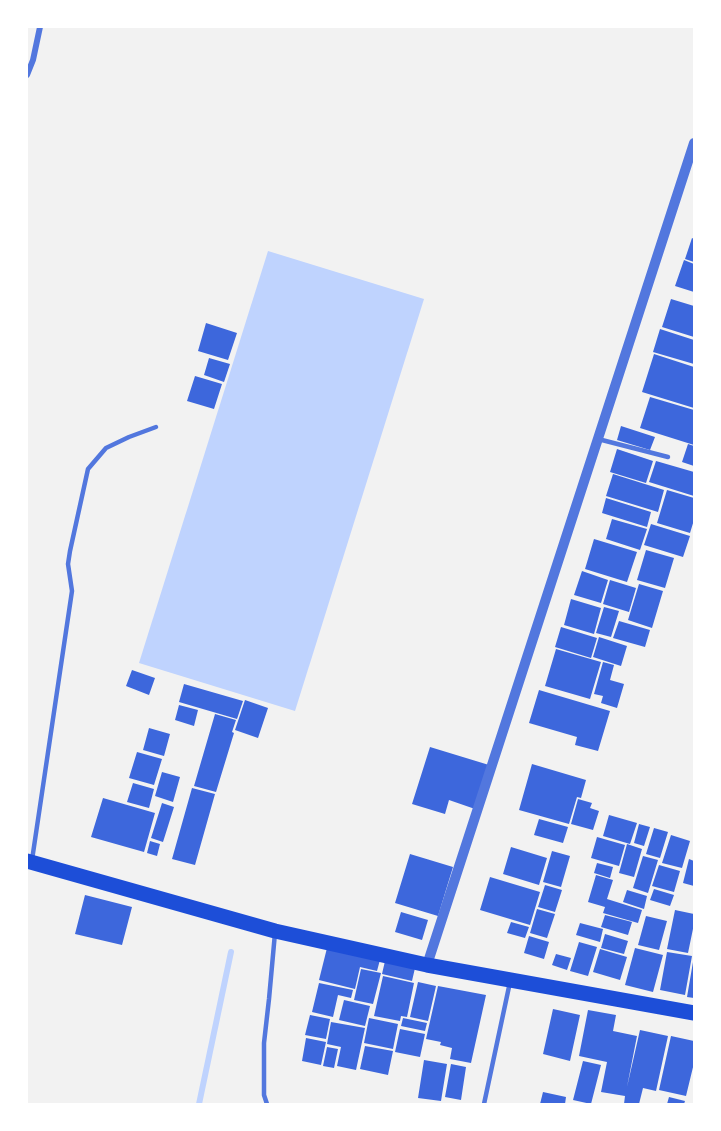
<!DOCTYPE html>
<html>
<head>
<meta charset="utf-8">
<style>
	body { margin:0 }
	#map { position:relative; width:721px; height:1131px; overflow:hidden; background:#f2f2f2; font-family:Rubik,sans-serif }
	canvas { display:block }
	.frame { position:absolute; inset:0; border:28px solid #fff; pointer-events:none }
</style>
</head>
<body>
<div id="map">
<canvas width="721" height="1131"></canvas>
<div class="frame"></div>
</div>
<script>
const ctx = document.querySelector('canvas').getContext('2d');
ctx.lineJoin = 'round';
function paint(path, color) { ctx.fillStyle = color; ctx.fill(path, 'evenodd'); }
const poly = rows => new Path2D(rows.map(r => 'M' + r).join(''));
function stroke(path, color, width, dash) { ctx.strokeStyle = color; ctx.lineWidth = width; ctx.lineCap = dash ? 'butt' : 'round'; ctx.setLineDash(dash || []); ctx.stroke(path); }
paint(poly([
	[268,251,424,299,295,711,139,663]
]), '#bfd3fe');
stroke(poly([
	[199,1104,231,952]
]), '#bfd3fe', 6);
paint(poly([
	[692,238,694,239,694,262,685,259],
	[684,260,694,264,694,292,675,286],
	[671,299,694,306,694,337,662,327],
	[206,323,237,333,228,360,198,351],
	[660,329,694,340,694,364,653,352],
	[654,354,694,367,694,408,642,392],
	[209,358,230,364,224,382,204,375],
	[195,376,222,384,214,409,187,401],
	[650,397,694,410,694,445,640,428],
	[621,426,655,437,650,450,617,440],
	[688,444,694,446,694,466,682,462],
	[617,449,653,461,646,483,610,472],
	[656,461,694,472,694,496,649,482],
	[613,474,664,490,658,512,606,496],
	[667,490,694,498,694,520,690,533,657,523],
	[606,498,651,512,647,527,602,513],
	[612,519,647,529,640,550,606,539],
	[651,524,690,536,683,557,644,545],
	[594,539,637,552,627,582,585,569],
	[646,550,674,558,665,588,637,580],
	[582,571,608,580,601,603,574,595],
	[610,580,636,588,629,612,603,604],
	[639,584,663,591,652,628,628,620],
	[571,599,601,608,594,634,564,625],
	[604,607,619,611,611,637,596,633],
	[619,621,650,630,645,647,613,638],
	[561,627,597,638,591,658,555,647],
	[599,637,627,646,621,666,593,657],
	[556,649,601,662,590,699,545,686],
	[603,662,614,665,610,680,624,684,617,708,601,703,603,696,594,694],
	[132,670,155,678,149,695,126,686],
	[184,684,243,701,237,719,179,702],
	[539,690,610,711,598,751,575,745,577,737,529,723],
	[245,700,268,708,258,738,235,730],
	[179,705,198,710,194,726,175,720],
	[215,714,236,720,232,732,234,733,216,792,194,786],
	[149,728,170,734,164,756,143,750],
	[430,747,489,765,475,809,449,800,445,814,412,804],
	[137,752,162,759,154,785,129,778],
	[532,764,586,780,581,798,577,797,569,824,519,810],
	[162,772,180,777,173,802,155,796],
	[133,783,154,789,149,808,127,802],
	[192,788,215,794,195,865,172,859],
	[103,798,155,813,144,852,91,837],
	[578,799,592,803,590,808,599,811,593,830,571,824],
	[162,803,174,807,163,842,151,838],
	[609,815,637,823,630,844,603,836],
	[539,819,568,827,563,843,534,835],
	[639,824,650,827,644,846,634,843],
	[654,828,668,832,660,858,646,854],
	[671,835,690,841,682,868,662,863],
	[597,837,625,845,619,866,591,858],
	[150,841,160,844,157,856,147,853],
	[627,844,642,849,634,877,619,873],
	[511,847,547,858,539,885,503,874],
	[552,851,570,856,561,887,543,882],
	[410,854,453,867,438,916,395,903],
	[643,856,658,860,648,893,633,888],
	[689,859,694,861,694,886,683,883],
	[597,863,613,867,610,878,594,873],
	[659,865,680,871,674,892,652,886],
	[596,875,613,880,607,899,642,910,638,923,603,913,605,907,588,902],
	[490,877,540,892,530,925,480,910],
	[545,885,562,890,555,912,538,907],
	[654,889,674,895,670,906,650,900],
	[627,890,647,896,644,909,623,902],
	[85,895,132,907,122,945,75,934],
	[537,909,555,914,547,938,530,933],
	[675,910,694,914,694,924,688,953,667,949],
	[401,912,428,920,422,940,395,932],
	[605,915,632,922,628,935,601,927],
	[646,916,667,921,659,950,638,945],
	[511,922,529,927,525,938,507,933],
	[580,923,603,929,600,942,576,935],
	[605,934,628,941,624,954,601,948],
	[529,936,549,942,544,959,524,953],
	[579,942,597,947,588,976,570,971],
	[328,944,381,956,377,971,360,967,355,989,319,980],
	[635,948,663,955,653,992,625,985],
	[600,949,627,957,620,980,593,972],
	[667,952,692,956,685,995,660,990],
	[556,954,571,958,567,970,552,965],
	[385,961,415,968,412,981,382,974],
	[693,962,694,962,694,998,687,997],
	[361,969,381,973,373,1004,354,1000],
	[383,976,414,983,407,1017,401,1016,400,1021,374,1016],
	[418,982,436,986,428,1021,410,1017],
	[319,983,353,990,351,998,338,995,333,1017,312,1012],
	[438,986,486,995,471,1063,450,1059,452,1048,440,1045,441,1042,426,1039],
	[344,1000,370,1006,365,1026,339,1020],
	[553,1009,580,1015,570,1061,543,1054],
	[588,1010,616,1015,613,1031,637,1036,627,1087,640,1030,668,1036,656,1091,643,1088,639,1104,624,1104,625,1096,601,1092,607,1062,579,1056],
	[310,1015,330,1019,326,1039,305,1035],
	[369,1018,398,1024,393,1049,364,1043],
	[403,1018,427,1023,425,1031,401,1026],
	[331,1022,365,1028,356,1070,337,1066,341,1047,327,1044],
	[400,1029,425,1034,420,1057,395,1052],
	[671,1036,694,1041,694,1063,686,1096,659,1090],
	[306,1038,326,1042,321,1065,302,1061],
	[365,1046,393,1051,388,1075,360,1069],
	[327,1047,338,1049,334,1068,323,1066],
	[424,1060,447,1064,441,1101,418,1098],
	[583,1061,601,1065,591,1104,573,1100],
	[451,1064,466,1067,461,1100,445,1097],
	[543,1092,566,1097,565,1104,540,1104],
	[669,1097,685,1101,684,1104,667,1104]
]), '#3d67dc');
stroke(poly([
	[598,439,668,457],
	[32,860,72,591,68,564,70,551,88,469,106,448,129,437,156,427],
	[267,1104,264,1095,264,1043,269,999,275,933],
	[484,1104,510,982]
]), '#5277de', 4.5);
stroke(poly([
	[27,75,33,60,40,27]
]), '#5277de', 6);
stroke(poly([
	[427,965,694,143]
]), '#5277de', 10);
stroke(poly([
	[27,861,275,931,427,965,694,1013]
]), '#1d4ed8', 15);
</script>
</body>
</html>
